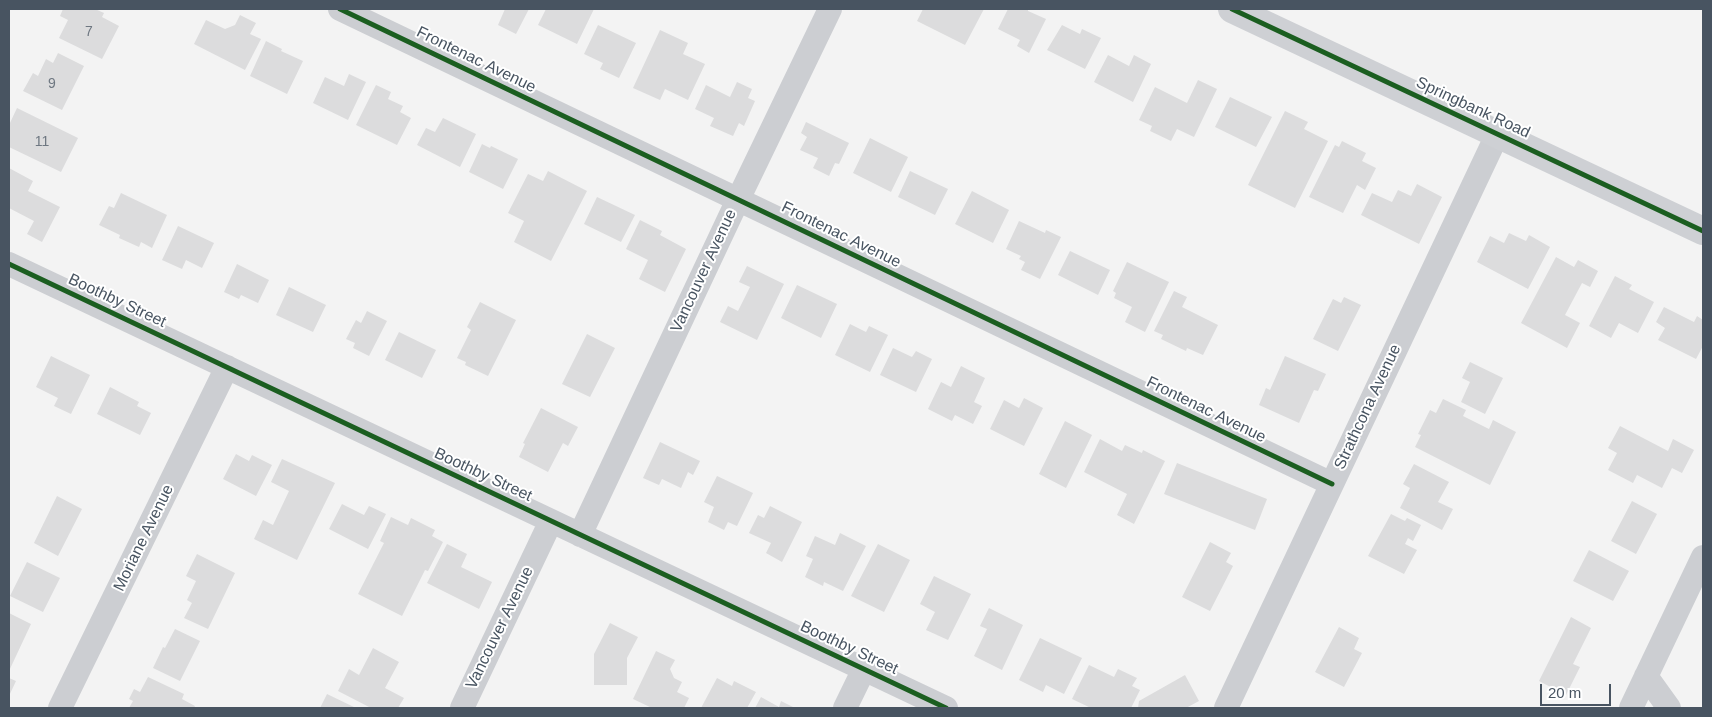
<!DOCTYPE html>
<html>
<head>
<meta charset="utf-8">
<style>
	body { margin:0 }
	#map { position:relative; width:1712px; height:717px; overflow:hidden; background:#f3f3f3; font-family:Arial,sans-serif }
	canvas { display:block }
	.frame { position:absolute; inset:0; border:10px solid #485461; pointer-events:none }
	.scale { position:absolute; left:1540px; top:684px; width:71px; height:22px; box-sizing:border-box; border:2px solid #485461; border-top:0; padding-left:6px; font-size:15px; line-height:18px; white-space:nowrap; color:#485461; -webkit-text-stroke:4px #fff; paint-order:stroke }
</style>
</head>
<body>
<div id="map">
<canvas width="1712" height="717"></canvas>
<div class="frame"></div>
<div class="scale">20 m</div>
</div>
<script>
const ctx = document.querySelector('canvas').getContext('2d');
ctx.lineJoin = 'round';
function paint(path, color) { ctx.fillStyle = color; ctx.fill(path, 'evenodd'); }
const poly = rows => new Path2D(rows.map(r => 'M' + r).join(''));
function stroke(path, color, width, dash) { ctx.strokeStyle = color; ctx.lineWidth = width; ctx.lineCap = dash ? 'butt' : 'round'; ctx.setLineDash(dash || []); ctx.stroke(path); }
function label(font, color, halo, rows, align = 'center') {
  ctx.font = font + ' Arial,sans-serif'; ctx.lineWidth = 4; ctx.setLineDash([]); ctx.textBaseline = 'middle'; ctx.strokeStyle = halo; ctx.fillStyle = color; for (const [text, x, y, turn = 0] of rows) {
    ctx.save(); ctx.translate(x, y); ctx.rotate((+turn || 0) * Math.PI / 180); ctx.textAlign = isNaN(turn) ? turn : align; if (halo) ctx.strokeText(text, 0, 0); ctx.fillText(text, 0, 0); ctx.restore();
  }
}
paint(poly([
	[63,9,95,9,104,13,102,17,119,26,102,59,59,38,68,20,60,16],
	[505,9,529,9,516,34,498,25],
	[546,9,594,9,577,44,538,25],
	[923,9,984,9,965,45,917,21],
	[1008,9,1028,9,1028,11,1046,19,1029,53,1017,46,1020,40,998,29],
	[240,15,256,23,250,34,261,39,245,70,194,44,206,20,225,29,235,25],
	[598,25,636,43,619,78,600,69,603,63,584,54],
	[1062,25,1080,34,1082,29,1101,38,1085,69,1047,50],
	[660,30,688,43,683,54,705,64,688,100,665,89,660,100,633,88],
	[266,41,282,49,281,51,303,61,287,94,250,76],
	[58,53,84,66,62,110,23,91,33,73,38,76,46,59,53,63],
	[1108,55,1129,66,1134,55,1151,64,1133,102,1094,82],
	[349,74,366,82,348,120,313,103,325,77,344,86],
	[1198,80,1217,89,1194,137,1177,129,1171,141,1150,131,1152,126,1139,120,1155,87,1187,103],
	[737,82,752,89,748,98,755,101,744,126,739,123,733,136,710,126,714,118,695,109,706,85,730,97],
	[376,85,391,92,388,99,403,106,400,112,411,118,397,145,356,125],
	[1230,97,1272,117,1256,147,1215,127],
	[17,108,78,138,61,172,9,147,9,125],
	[1285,111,1308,122,1304,129,1328,141,1295,208,1248,185],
	[443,118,476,134,460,167,417,145,426,128,435,132],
	[806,122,849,143,839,164,835,163,829,176,813,168,818,158,800,150,807,137,801,133],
	[870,138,908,157,891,192,853,173],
	[1342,141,1366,153,1362,161,1376,168,1365,190,1357,185,1343,213,1309,197,1335,145,1339,147],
	[482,144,490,148,491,146,518,159,503,189,469,172],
	[9,168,33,181,28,191,60,207,42,242,27,234,34,221,9,208],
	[548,171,587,191,551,261,514,242,524,221,508,213,528,174,543,181],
	[910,171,948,189,935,215,898,197],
	[1417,184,1442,197,1419,244,1361,215,1372,193,1392,202,1398,190,1411,196],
	[972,191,1009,210,993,243,955,224],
	[121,193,167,215,152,248,141,242,139,247,119,238,120,235,99,225,109,206,114,208],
	[597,197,635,215,621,242,584,224],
	[640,220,662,231,660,235,686,249,665,292,639,279,648,260,626,249],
	[1019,221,1045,233,1046,230,1061,237,1040,279,1021,270,1025,262,1019,259,1021,256,1006,249],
	[178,226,214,243,202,268,186,260,182,269,162,260],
	[1509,233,1526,241,1529,235,1550,247,1528,289,1477,262,1490,236,1504,243],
	[1070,251,1110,270,1098,295,1058,275],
	[1556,257,1574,267,1578,260,1598,271,1590,287,1582,283,1565,315,1580,323,1567,348,1521,323],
	[1127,262,1169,282,1145,332,1125,322,1132,307,1114,298,1116,293,1113,291],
	[237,264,269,280,258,303,241,295,239,299,224,292],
	[747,266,784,284,757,340,720,322,728,306,738,311,750,287,739,282],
	[1615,276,1632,285,1629,289,1654,302,1638,333,1619,323,1611,338,1589,326],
	[797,285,837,304,821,338,781,318],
	[289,287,326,305,313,332,276,315],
	[1174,291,1187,297,1182,307,1218,325,1203,355,1187,348,1186,351,1161,339,1163,335,1154,331],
	[1344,297,1361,305,1338,351,1313,339,1333,299,1341,303],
	[480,302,516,320,488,376,465,365,466,362,457,358,471,330,467,327],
	[1664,307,1694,322,1697,316,1703,320,1703,346,1696,359,1658,340,1665,328,1656,322],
	[367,311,387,321,369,356,353,348,355,343,346,339,356,320,361,323],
	[850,324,866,332,869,326,888,335,870,372,835,355],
	[399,332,436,350,422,378,385,360],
	[587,334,615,348,590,397,562,384],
	[893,348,912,357,916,351,932,359,916,392,880,375],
	[51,356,90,375,71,414,54,406,58,398,36,387],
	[1285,356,1326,374,1318,391,1314,390,1299,423,1259,405,1266,388,1270,390],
	[1470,362,1503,378,1485,414,1461,402,1470,382,1462,378],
	[961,366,985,378,974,402,982,406,973,424,955,415,952,421,928,409,941,382,951,387],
	[110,387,139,402,137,406,151,413,140,435,97,414],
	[1024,398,1043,408,1024,446,990,429,1004,400,1019,408],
	[1443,399,1466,410,1463,416,1489,429,1493,420,1516,432,1490,485,1415,447,1421,435,1418,434,1430,410,1436,413],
	[541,408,578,427,568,446,563,443,548,472,519,457,525,444,523,443],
	[1065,421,1092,435,1066,488,1039,474],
	[1620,426,1668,451,1673,439,1694,450,1682,473,1672,468,1662,488,1637,475,1633,483,1608,470,1617,453,1608,448],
	[1100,439,1122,451,1125,445,1142,453,1143,450,1165,461,1134,524,1117,515,1127,494,1084,472],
	[660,442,700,461,693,475,688,472,681,488,662,479,659,485,643,478],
	[236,454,249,461,252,455,272,465,256,496,223,479],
	[282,459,335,483,297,560,254,539,263,520,273,525,289,491,271,482],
	[1177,463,1267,499,1255,530,1164,494],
	[1414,464,1449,482,1438,502,1453,509,1442,530,1400,508,1410,488,1403,484],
	[717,476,753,493,737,526,728,522,724,530,708,522,714,507,704,502],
	[57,496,82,509,58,556,34,543],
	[1632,501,1657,514,1636,554,1611,541],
	[342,504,364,515,369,506,386,514,368,549,329,529],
	[770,506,802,522,782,562,766,553,771,543,749,533,758,515,764,518],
	[1391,514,1405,521,1407,518,1421,525,1413,541,1408,538,1405,544,1417,550,1404,574,1368,556],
	[391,517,408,525,411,518,435,530,432,536,443,542,428,571,425,570,402,616,358,594,384,543,380,541],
	[840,533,866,546,843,591,824,582,823,586,805,577,813,559,806,556,815,536,835,545],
	[1210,542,1231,553,1226,562,1233,566,1210,611,1182,597],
	[447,544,467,554,461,567,492,582,479,609,427,583],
	[878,544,910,560,884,612,851,596],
	[1589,550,1629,571,1613,601,1573,581],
	[197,554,235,573,208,629,184,618,192,603,187,600,196,581,186,576],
	[27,562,60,578,43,612,10,596],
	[934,576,971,594,948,640,926,630,935,612,920,604],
	[989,608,1023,625,1002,670,974,656,987,629,980,626],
	[9,613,31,624,9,671],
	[1571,617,1591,628,1573,664,1580,667,1566,695,1539,681],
	[610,623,638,637,627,658,627,685,594,685,594,654],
	[1339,627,1359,638,1354,649,1362,653,1344,687,1315,672],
	[175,629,200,641,180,681,153,668,163,647,165,648],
	[1040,638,1082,658,1064,694,1046,685,1043,692,1019,680],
	[373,648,399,662,385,688,404,698,398,708,371,708,338,691,349,669,359,675],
	[656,651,675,660,670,669,674,678,682,682,677,692,689,698,684,708,652,708,633,699],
	[1089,665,1114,677,1118,669,1137,678,1132,686,1140,690,1131,708,1091,708,1072,699],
	[1185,675,1199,701,1186,708,1138,708,1139,701],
	[148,677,184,694,182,699,195,706,194,708,129,708,133,701,129,699,134,689,140,692],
	[9,678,16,681,9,696],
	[717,678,732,686,734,681,756,692,747,708,701,708],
	[327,694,356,708,320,708],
	[761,697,779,707,781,701,795,708,755,708]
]), '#dcdcdd');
stroke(poly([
	[340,9,1332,484],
	[9,264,946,708],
	[580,535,734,208,830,9],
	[1646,676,1669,708],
	[60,708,227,367],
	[462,708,551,521],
	[845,708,864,669],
	[1226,708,1498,133],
	[1631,708,1703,557]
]), '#ccced2', 24);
stroke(poly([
	[1232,9,1703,231]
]), '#ced0d4', 28);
stroke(poly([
	[340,9,1332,484],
	[1232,9,1703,231],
	[9,264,946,708]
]), '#1b5e20', 5);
label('14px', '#6e7781', null, [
	["7",89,32],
	["9",52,84],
	["11",42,142]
]);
label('16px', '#485461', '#fff', [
	["Frontenac Avenue",476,60,26],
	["Springbank Road",1473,108,25],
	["Frontenac Avenue",841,235,26],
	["Vancouver Avenue",704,271,-65],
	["Boothby Street",117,301,25],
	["Strathcona Avenue",1368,407,-65],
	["Frontenac Avenue",1206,410,26],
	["Boothby Street",483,475,25],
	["Moriane Avenue",144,538,-64],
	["Vancouver Avenue",500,628,-64],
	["Boothby Street",849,648,25]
]);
</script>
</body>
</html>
